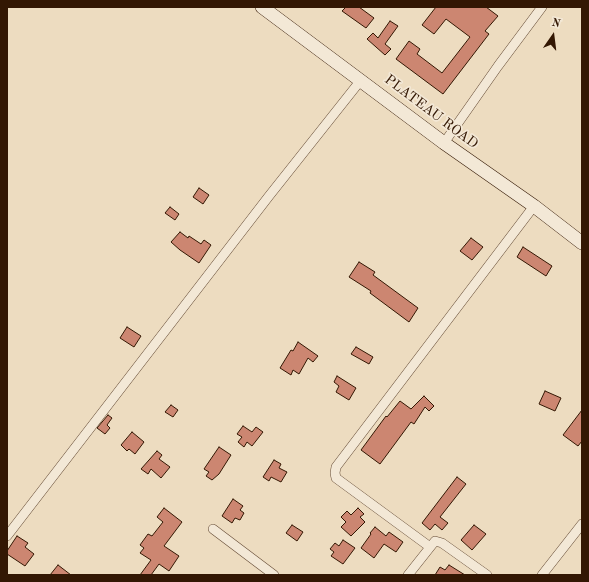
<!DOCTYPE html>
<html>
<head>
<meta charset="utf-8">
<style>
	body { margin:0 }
	#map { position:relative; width:589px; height:582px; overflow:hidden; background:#eddcc0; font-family:"Old Standard TT",serif }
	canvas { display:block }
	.frame { position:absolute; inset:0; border:8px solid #331703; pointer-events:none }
	.north { position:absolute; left:533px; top:16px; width:40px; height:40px; -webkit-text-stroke:3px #f3e8d6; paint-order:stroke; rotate:14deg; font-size:11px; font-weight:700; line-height:16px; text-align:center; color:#331703 }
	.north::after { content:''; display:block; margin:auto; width:14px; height:18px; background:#331703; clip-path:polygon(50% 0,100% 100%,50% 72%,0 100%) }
</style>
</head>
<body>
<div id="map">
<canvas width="589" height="582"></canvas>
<div class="frame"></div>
<div class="north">N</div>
</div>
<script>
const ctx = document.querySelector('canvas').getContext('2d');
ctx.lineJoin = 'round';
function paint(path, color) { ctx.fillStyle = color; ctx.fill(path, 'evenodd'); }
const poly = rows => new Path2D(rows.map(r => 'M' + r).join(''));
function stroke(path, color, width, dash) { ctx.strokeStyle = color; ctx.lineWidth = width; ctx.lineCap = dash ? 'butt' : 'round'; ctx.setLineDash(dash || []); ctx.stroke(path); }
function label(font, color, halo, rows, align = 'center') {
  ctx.font = font + ' "Old Standard TT",serif'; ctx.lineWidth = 3.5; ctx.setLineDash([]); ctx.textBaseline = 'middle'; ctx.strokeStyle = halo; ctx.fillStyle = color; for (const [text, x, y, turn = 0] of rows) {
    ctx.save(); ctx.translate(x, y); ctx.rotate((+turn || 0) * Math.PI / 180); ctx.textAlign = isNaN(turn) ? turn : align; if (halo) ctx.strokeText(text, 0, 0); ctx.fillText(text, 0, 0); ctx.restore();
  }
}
const building = poly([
	[346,7,359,7,374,18,366,28,342,11,346,7],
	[436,7,486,7,498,16,485,31,489,34,443,94,396,59,409,41,420,49,417,54,442,73,470,37,446,19,434,34,422,25,436,7],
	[390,21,398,26,385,44,391,49,385,55,367,39,373,33,378,38,390,21],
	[199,188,209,195,203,204,193,197,199,188],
	[170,207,179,214,175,220,165,213,170,207],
	[180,232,188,238,189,236,201,244,204,240,211,245,199,263,180,250,171,242,180,232],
	[471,238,483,247,472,260,460,251,471,238],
	[523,247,552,266,546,276,517,257,523,247],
	[359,262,375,272,373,275,418,308,409,322,370,293,371,291,349,277,359,262],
	[127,327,141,336,134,347,120,338,127,327],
	[298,342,318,356,313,362,308,358,299,374,293,370,291,375,280,368,291,350,293,351,298,342],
	[356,347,373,357,369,364,351,354,356,347],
	[337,376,356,388,349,400,336,392,339,386,334,382,337,376],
	[545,391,561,398,555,411,539,404,545,391],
	[424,396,434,406,429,411,425,407,414,424,411,422,380,464,361,450,386,416,387,417,400,401,411,409,424,396],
	[171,405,178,410,173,417,165,412,171,405],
	[582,410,582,441,578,446,563,435,582,410],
	[108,415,112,418,107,425,110,428,105,434,97,428,108,415],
	[243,426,252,432,256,427,263,432,252,446,247,442,244,447,238,442,242,437,237,434,243,426],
	[132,432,144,442,135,454,129,449,127,451,121,445,132,432],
	[219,447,231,455,219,474,212,480,206,476,209,472,204,469,219,447],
	[157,451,162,455,159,459,170,467,161,478,151,469,148,474,141,469,157,451],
	[274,460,281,464,279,468,287,472,281,482,271,477,269,481,263,477,274,460],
	[457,477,466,484,440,517,448,523,442,530,435,524,430,530,422,523,457,477],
	[233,499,243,506,240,510,244,513,240,520,235,518,232,523,222,516,233,499],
	[164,508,182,522,164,546,179,556,169,571,159,564,151,575,140,575,151,560,140,553,144,548,140,545,148,534,152,536,163,522,157,517,164,508],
	[358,508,364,514,360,517,365,522,351,536,341,527,346,522,341,517,347,511,351,515,358,508],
	[292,525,303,532,297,541,286,533,292,525],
	[474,525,486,534,472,550,461,540,474,525],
	[375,527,386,536,389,532,403,542,396,552,384,544,374,558,361,548,371,534,370,533,375,527],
	[17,536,28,543,25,547,34,554,25,566,7,554,7,551,17,536],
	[343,540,355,548,343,564,331,556,334,552,330,549,335,543,339,546,343,540],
	[58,565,71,575,50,575,58,565],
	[449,565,465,575,435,575,440,567,445,570,449,565]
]);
paint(building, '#cc8671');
stroke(building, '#331703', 1);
const street = poly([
	[444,143,498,66,542,7],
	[213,529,274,575],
	[7,536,269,196,361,80],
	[430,547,336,478,335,473,336,467,534,206],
	[408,575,435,541,442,543,487,575],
	[542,575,582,524]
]);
const secondary = poly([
	[262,7,444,143,534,206,582,243]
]);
stroke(street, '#624832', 10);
stroke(secondary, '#331703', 14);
stroke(street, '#f3e8d6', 9);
stroke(secondary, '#f3e8d6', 13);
label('14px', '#331703', '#f3e8d6', [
	["PLATEAU ROAD",431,112,37]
]);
</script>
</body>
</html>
